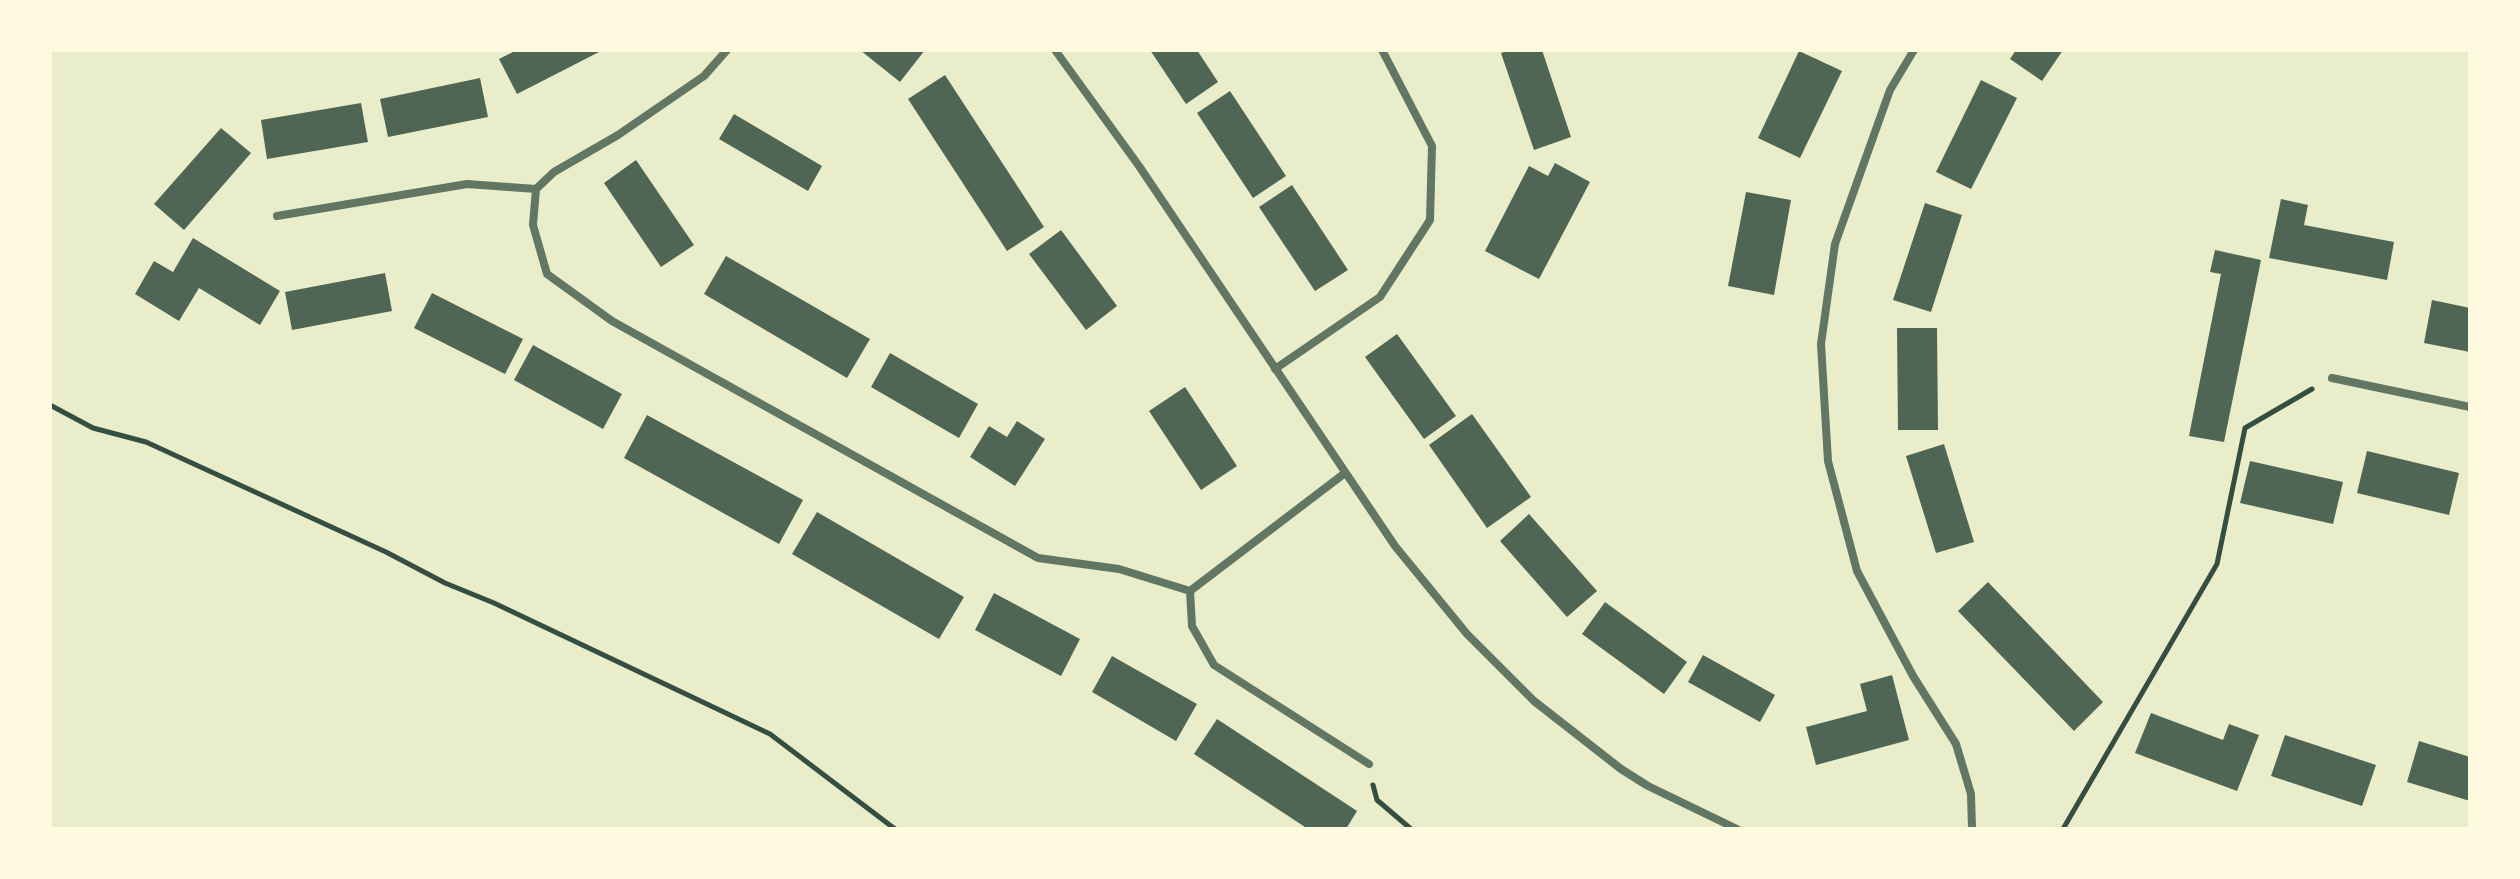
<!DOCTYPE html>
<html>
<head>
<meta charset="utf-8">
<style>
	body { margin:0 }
	#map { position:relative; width:2520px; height:879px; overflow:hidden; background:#e9edc9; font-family:"Fira Sans",sans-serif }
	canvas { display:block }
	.frame { position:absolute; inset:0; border:52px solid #fefae0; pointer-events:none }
</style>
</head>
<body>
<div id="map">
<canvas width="2520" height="879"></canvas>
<div class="frame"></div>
</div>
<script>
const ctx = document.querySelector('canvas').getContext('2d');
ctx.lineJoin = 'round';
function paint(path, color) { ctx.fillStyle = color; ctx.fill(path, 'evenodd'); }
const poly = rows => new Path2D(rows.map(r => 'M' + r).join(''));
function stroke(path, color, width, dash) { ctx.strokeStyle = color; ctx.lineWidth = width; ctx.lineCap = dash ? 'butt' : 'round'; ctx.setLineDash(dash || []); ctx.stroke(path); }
paint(poly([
	[517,50,603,50,517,94,499,59],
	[860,50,925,50,900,82],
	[1150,50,1197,50,1218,82,1186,104],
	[1510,50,1542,50,1571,137,1534,150,1501,53],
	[2016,50,2063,50,2042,81,2010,59],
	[1799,51,1842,71,1800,158,1758,138],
	[945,75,1044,227,1007,251,908,99],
	[480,78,488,117,388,137,380,99],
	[1981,80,2017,98,1971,189,1936,172],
	[1230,91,1286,176,1253,198,1197,113],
	[361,103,368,142,267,159,261,120],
	[734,114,822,166,808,191,719,139],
	[221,128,251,153,184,230,154,204],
	[636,160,694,245,661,267,604,183],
	[1555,163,1590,182,1539,279,1485,251,1529,166,1548,176],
	[1292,185,1348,270,1315,291,1259,207],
	[1746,192,1791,200,1774,295,1728,286],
	[2281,199,2308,205,2304,225,2394,242,2387,280,2269,258],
	[1925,203,1962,215,1931,312,1893,300],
	[1061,230,1117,306,1086,330,1029,254],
	[193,238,280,291,260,325,199,288,179,321,135,294,154,261,173,272],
	[2215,250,2261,260,2224,442,2189,436,2221,274,2210,272],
	[726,256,870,339,847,378,704,294],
	[385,273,392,311,292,330,285,292],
	[432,293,523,339,505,374,414,328],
	[2432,300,2470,308,2470,352,2424,343],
	[1897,328,1937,328,1938,430,1898,430],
	[1397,334,1456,416,1424,439,1365,357],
	[533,345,622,394,603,429,514,380],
	[890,353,978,404,959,438,871,387],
	[1185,387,1237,466,1201,490,1149,411],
	[1472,414,1531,497,1487,528,1429,445],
	[647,415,803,500,779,544,624,458],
	[1017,421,1045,439,1015,486,970,457,989,426,1007,437],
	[1944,444,1974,542,1936,553,1906,456],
	[2367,451,2459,473,2449,515,2357,493],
	[2250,461,2343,482,2333,524,2240,503],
	[817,512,964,597,939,639,792,554],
	[1529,514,1597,591,1567,617,1500,541],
	[1988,582,2103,702,2074,731,1958,611],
	[994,593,1080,639,1061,676,975,630],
	[1605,602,1687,662,1664,694,1582,634],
	[1703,655,1775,695,1760,722,1688,682],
	[1112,656,1197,704,1176,741,1092,692],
	[1892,675,1909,740,1816,765,1806,727,1867,711,1860,684],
	[2151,713,2223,740,2229,724,2259,735,2237,791,2135,753],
	[1217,719,1357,811,1346,829,1308,829,1194,754],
	[2285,735,2376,765,2362,806,2271,776],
	[2419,741,2470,757,2470,801,2407,782]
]), '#4f6655');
stroke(poly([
	[50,405,93,428,146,442,386,552,445,583,494,603,770,734,895,829],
	[1373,785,1377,800,1411,829],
	[2063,829,2217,564,2245,428,2312,389]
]), '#344e41', 5);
stroke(poly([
	[727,50,704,76,618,135,554,172,536,189,533,225,547,274,612,321,1038,558,1119,569,1190,591,1345,473],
	[1055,50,1139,166,1395,546,1467,634,1534,701,1621,769,1648,786,1737,829],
	[1914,50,1890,90,1835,244,1821,344,1828,461,1857,571,1913,676,1956,744,1971,794,1972,829],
	[277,216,467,184,536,189],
	[1275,369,1380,297,1430,220,1432,146,1382,50],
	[2332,378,2470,407],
	[1190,591,1192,626,1214,665,1369,764]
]), '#617663', 8);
</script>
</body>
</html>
